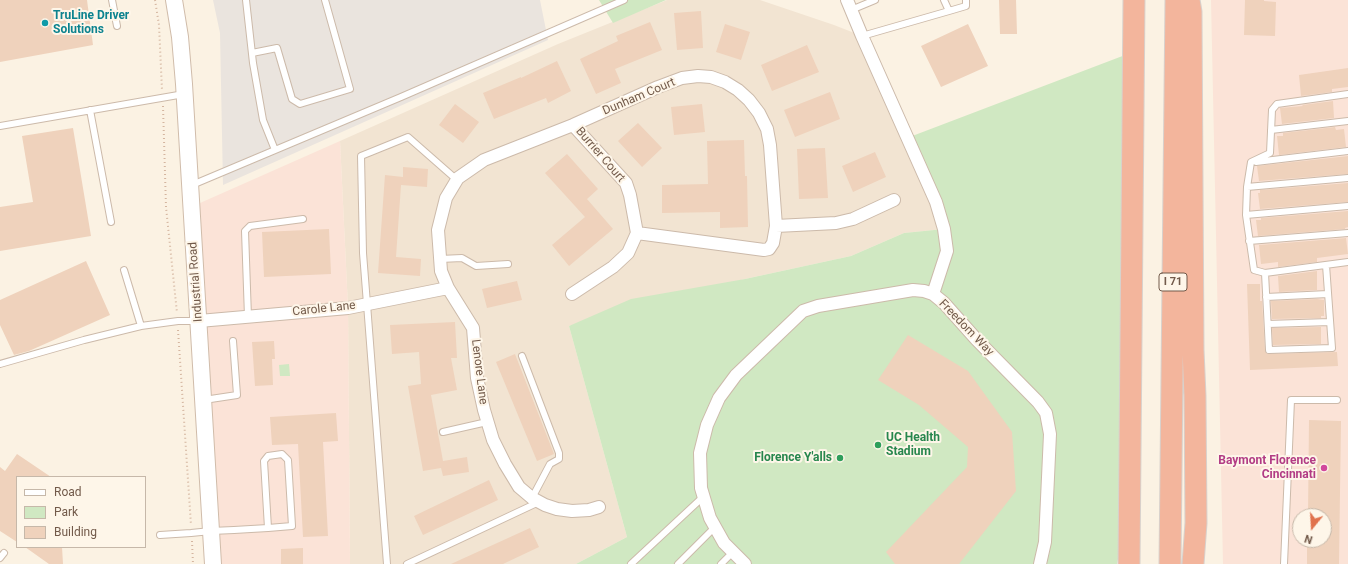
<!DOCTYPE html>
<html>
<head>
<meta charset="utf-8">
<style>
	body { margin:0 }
	#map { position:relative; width:1348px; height:564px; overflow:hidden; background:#fbf2e3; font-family:Roboto,sans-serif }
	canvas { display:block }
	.legend { position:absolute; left:16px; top:476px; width:130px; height:72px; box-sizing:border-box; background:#fef6e9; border:1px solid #c6b8a9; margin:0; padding:5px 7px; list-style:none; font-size:12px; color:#725a4a }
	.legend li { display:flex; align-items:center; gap:8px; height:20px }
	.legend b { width:20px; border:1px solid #c6b8a9 }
	.north { position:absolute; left:1292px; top:508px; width:40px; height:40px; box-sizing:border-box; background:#fef6e9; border:1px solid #c6b8a9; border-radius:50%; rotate:198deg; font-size:11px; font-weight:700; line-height:16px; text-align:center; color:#725a4a }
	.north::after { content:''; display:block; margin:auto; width:14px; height:18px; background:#e0724d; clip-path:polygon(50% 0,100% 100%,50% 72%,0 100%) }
</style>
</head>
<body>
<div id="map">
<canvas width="1348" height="564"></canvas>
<ul class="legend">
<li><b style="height:5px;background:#fff"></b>Road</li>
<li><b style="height:11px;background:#d0e8c2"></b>Park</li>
<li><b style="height:11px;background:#efd2bc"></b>Building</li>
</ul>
<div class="north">N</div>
</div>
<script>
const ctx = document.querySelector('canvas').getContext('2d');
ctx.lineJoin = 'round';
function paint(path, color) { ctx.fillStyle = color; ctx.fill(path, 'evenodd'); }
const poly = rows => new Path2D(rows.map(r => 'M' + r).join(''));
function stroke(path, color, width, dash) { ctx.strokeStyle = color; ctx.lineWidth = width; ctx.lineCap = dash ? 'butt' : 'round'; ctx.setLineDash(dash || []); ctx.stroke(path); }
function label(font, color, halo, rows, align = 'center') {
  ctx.font = font + ' Roboto,sans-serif'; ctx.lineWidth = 4; ctx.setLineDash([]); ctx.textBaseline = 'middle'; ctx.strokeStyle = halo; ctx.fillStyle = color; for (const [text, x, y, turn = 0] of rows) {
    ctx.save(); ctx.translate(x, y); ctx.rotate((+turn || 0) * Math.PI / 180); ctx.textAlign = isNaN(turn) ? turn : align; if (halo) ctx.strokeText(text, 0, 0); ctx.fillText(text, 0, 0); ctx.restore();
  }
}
paint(poly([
	[667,0,760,0,834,25,862,36,944,229,904,233,851,256,745,279,569,326,627,537,576,564,350,564,348,308,340,141,558,44]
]), '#f2e4d2');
paint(poly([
	[1211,0,1348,0,1348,564,1223,564],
	[1300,516,1324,516,1324,540,1300,540],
	[340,141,348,308,350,564,213,564,191,207]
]), '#fbe3d7');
paint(poly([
	[213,0,540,0,548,40,223,185,220,33]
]), '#eae4de');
paint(poly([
	[599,0,666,0,613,23],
	[1133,52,1130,499,1117,564,576,564,627,537,569,326,631,299,745,279,851,256,904,233,944,229,907,138],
	[289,364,290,376,280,376,279,365]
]), '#d0e8c2');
paint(poly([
	[0,0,87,0,93,45,0,62],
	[999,0,1016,0,1017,34,1000,34],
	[1245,0,1264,0,1264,1,1276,2,1275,36,1244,35],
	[701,11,703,48,677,50,674,13],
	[650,22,662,50,615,69,621,83,596,94,580,59,618,41,616,36],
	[725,24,750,32,741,60,716,52],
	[968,24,988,66,941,87,921,46],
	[807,45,819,72,772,91,761,65],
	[557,61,571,91,548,103,546,98,494,119,483,93,521,77,521,78],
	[1348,68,1348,87,1332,89,1332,92,1301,96,1299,75],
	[830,92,840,119,795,137,784,110],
	[1333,101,1334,118,1282,124,1280,108,1303,106,1302,105],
	[455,104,479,122,463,143,439,125],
	[702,104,705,132,674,135,671,107],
	[638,123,662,148,642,167,618,141],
	[1335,127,1336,130,1344,129,1346,147,1279,155,1277,136,1283,136,1283,133],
	[73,128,91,236,0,251,0,207,33,202,22,136],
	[744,140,745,176,747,176,748,227,720,228,720,212,662,213,662,185,708,184,707,141],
	[825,148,828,198,799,199,797,149],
	[875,152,886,177,853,192,842,166],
	[567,154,598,189,587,199,613,229,569,266,552,245,585,217,545,173],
	[1348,156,1348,174,1259,181,1257,166],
	[403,167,428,169,427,187,401,185,396,257,421,259,420,276,378,273,385,175,403,177],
	[1348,183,1348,202,1260,209,1258,193,1260,193,1260,190],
	[1348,211,1348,227,1345,228,1345,229,1258,236,1256,220,1261,220,1261,218],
	[329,229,331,274,264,277,262,232],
	[1346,238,1348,254,1317,258,1317,262,1278,267,1278,262,1261,264,1259,245],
	[86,261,110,315,29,351,14,355,0,325,0,300],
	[1317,271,1317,290,1279,292,1278,276],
	[517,281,522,300,487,308,482,289],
	[1247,284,1260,284,1260,301,1262,301,1265,350,1267,354,1337,352,1338,366,1250,370],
	[1317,299,1324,300,1324,316,1321,316,1321,318,1272,319,1271,301],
	[455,322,457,358,451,358,457,390,431,395,443,461,467,457,469,472,443,476,441,468,423,471,408,386,421,384,419,352,392,354,390,325],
	[1321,327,1321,344,1273,345,1272,328],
	[908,335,968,371,1012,432,1016,491,959,564,895,564,886,552,967,467,968,447,919,405,878,380],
	[274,341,275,359,272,359,273,385,255,386,252,342],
	[515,354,554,454,537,461,496,362],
	[336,413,338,441,323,442,328,536,303,537,298,444,272,445,270,417],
	[1309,420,1341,421,1339,564,1307,564,1307,540,1324,540,1324,516,1308,516],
	[17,454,51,477,17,477,17,542,0,531,0,467,5,471],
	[489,480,498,500,423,535,414,516],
	[530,528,539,547,503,564,451,564],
	[25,547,62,547,63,564,49,564],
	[303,548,303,564,281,564,281,549]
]), '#efd2bc');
const lane = poly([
	[112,0,117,26],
	[246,0,253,63,263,120,275,150],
	[851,10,875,0],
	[949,11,966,6,966,0],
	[862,36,949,11,944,0],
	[252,53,277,48,292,99,300,104,350,89,325,0],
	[90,110,111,222],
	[0,126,184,94],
	[1271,130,1348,121],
	[1256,162,1348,151],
	[192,185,401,97,624,0],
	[1247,187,1348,178],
	[1246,215,1348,206],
	[1249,241,1348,233],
	[440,259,462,258,476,266,508,264],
	[1326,265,1332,348,1269,350,1265,273,1254,270,1246,215,1247,187,1251,162,1270,153,1272,110,1277,104,1348,94],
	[124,270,141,326],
	[1265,273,1348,262],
	[1266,297,1328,294],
	[248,317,245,231,250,226,303,219],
	[1268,324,1330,322],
	[522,356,559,453,559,459,550,464,532,498],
	[0,364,84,340,141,326,178,321,197,321],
	[204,400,237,395,233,341],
	[443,432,487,422],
	[160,535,191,533,211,531,234,530,268,528,292,526,288,460,282,454,268,456,264,461,268,528],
	[0,558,4,553],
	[387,564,367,304,363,253,361,156,408,137,457,180],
	[407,564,539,502],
	[631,564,703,497],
	[678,564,715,527],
	[721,564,733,552],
	[1284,564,1291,400,1337,400]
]);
const street = poly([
	[847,0,862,36,936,202,944,229,947,251,933,294,944,303,976,339,1038,402,1046,413,1050,434,1045,542,1040,564],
	[573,125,626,183,630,195,637,233],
	[776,226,836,223,853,219,894,200],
	[572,294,613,267,628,253,637,233],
	[199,321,348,308,448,288],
	[599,507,589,510,572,511,557,509,545,505,532,498,519,487,505,464,493,440,484,410,477,378,473,328,448,288,441,271,438,230,446,198,458,178,484,160,573,125,658,87,682,78,698,76,711,77,725,82,738,90,749,100,759,113,767,129,770,145,776,226,773,243,769,249,764,250,637,233],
	[745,564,724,543,710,518,701,488,700,453,707,425,719,398,736,375,803,311,818,306,913,290,924,291,933,294]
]);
const secondary = poly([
	[174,0,180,37,184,84,213,564]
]);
const highway = poly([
	[1189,0,1191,12,1193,350,1195,396,1196,523,1193,564],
	[1129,564,1134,0],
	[1170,564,1176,0]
]);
stroke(lane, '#ccbaaa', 8);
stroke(street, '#ccbaaa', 14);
stroke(secondary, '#d0bcaa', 18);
stroke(highway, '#d8d1cc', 23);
stroke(poly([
	[155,0,159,25,162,90],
	[163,106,166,207,177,313],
	[178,330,191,525],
	[192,541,193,564]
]), '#d4b59f', 2, [1, 3]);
stroke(lane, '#fff', 6);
stroke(street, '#fff', 12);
stroke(secondary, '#fff', 16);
stroke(highway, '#f3b59c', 21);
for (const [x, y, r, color] of [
	[45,23,4,"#0f9aa8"],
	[878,445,4,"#2e9e5b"],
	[840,458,4,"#2e9e5b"],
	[1324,468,4,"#d1479c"]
]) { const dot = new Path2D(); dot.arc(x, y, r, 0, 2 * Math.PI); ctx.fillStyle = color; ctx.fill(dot); stroke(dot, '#fef6e9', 1.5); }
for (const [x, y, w] of [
	[1173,282,28]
]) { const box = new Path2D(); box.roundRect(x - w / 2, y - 9, w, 18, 3); ctx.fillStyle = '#fef6e9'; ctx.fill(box); stroke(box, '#725a4a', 1); }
label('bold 11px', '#725a4a', null, [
	["I 71",1173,282]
]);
label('bold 12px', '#0d838f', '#fef6e9', [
	["TruLine Driver",53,16],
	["Solutions",53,30]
], 'left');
label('12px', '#725a4a', '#fef6e9', [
	["Dunham Court",639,97,-23],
	["Burrier Court",600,155,49],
	["Industrial Road",196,282,-94],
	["Carole Lane",324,309,-6],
	["Freedom Way",966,328,46],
	["Lenore Lane",479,372,83]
]);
label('bold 12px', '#27864d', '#fef6e9', [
	["UC Health",886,438],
	["Stadium",886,452],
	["Florence Y'alls",832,458,"right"]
], 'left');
label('bold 12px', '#b23c85', '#fef6e9', [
	["Baymont Florence",1316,461],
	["Cincinnati",1316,475]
], 'right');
</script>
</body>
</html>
